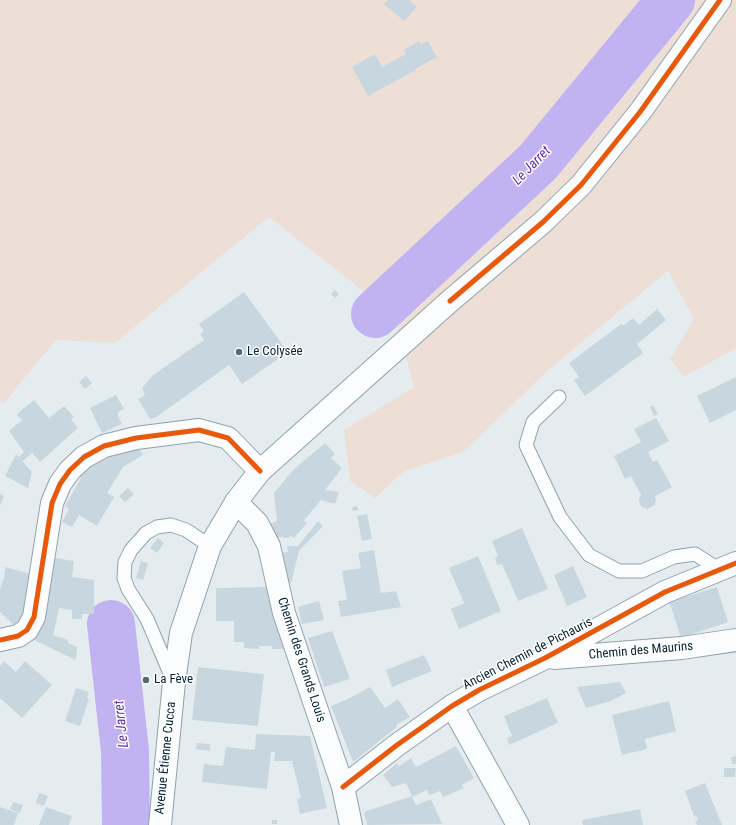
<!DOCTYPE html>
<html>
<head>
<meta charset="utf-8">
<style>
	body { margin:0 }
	canvas { display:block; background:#e5ecf0 }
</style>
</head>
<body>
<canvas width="736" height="825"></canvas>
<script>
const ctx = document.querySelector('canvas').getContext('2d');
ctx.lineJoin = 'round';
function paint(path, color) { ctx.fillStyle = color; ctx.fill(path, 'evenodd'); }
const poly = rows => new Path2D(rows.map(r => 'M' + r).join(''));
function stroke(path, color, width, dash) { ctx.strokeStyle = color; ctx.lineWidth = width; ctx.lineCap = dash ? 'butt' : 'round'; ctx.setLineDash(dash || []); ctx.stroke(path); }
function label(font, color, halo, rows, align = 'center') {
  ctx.font = font + ' "Roboto Condensed",sans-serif'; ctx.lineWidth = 3; ctx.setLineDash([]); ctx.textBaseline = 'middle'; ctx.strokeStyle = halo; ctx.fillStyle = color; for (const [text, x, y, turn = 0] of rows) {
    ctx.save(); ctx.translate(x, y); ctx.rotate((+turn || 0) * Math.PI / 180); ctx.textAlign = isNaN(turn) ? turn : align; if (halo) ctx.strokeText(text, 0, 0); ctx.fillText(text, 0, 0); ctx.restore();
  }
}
paint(poly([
	[0,0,736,0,736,348,684,377,670,359,694,319,668,271,547,371,465,451,403,472,375,498,350,481,344,430,414,387,395,316,269,217,115,343,56,340,4,403,0,401]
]), '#eddfd5');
stroke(poly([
	[375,314,538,162,671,0],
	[111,624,125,751,126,825]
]), '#c1b3f2', 48);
paint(poly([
	[388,0,409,0,417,7,404,21,384,4],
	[419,41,421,44,428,41,437,57,415,69,416,70,368,96,352,67,375,54,382,67,406,54,404,50],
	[335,290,339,294,335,298,331,294],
	[244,292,288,352,242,384,229,365,155,418,150,419,138,399,145,395,142,388,153,375,204,340,200,334,204,331,199,324],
	[657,309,666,320,637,344,643,353,585,396,574,380,579,377,569,363,621,324,623,326,633,318,639,325],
	[86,376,92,383,85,389,79,382],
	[736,377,736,410,710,423,697,396],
	[116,395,124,409,118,412,118,416,122,424,102,433,90,408],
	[34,400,49,418,64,406,74,417,71,419,78,428,40,462,32,453,23,461,19,457,24,452,9,431,22,420,17,415,19,412],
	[653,405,658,414,654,416,650,407],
	[656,418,669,441,648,452,653,462,657,460,672,487,655,496,656,499,655,505,648,509,642,507,640,504,639,500,641,495,631,476,625,479,614,456,641,442,634,429],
	[325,443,335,454,331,458,342,468,325,490,339,492,335,504,321,500,304,520,307,523,294,538,290,535,289,538,274,537,269,524,277,521,274,493,293,470],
	[136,445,143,455,123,467,107,493,114,497,97,526,79,515,72,527,62,522,69,509,65,506,81,478,77,476,90,462],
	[16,454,32,472,28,488,5,476],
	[128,488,134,494,125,502,119,496],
	[0,494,4,496,0,506],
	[357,506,359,510,353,511,352,507],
	[367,514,372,539,362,541,357,516],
	[318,521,323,526,299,551,291,583,284,584,280,553,288,552,287,546,298,546],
	[522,528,548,589,518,601,502,564,497,565,495,558,498,556,492,541],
	[158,538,164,543,157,553,150,548],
	[374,550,381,593,396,591,401,607,341,617,338,601,347,600,342,571,361,568,358,553],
	[478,556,501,611,459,629,451,609,464,603,449,568],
	[49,557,74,561,72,577,94,580,94,614,82,614,82,619,72,619,72,610,59,608,53,635,68,640,68,643,77,647,76,660,32,639],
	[141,561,148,563,143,580,136,578],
	[573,566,587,597,567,606,554,575],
	[6,567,34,575,31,598,17,628,0,612,0,589,5,574,4,574],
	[268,587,285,649,272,649,272,646,259,646,259,649,244,648,244,642,234,642,234,621,216,621,216,588],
	[717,587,728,622,681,638,668,598,681,594,682,598],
	[319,601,324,620,302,624,298,607],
	[332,631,350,679,324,687,308,638],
	[424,655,432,671,392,687,386,670],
	[4,661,16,672,25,661,52,685,22,718,0,698,0,666],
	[198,667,264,674,258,726,192,720],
	[620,682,626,693,611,701,586,708,577,687],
	[370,687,385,708,398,699,410,717,396,725,397,727,353,762,331,706,348,699],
	[76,688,89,692,87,698,89,699,80,726,65,721],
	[547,698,558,723,509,745,507,738,512,736,504,716],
	[669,701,676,731,645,739,647,749,622,755,612,715],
	[256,734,310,736,327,808,300,814,297,799,301,798,292,761,274,761,275,752,271,752,267,789,202,782,204,764,223,766,226,747,255,750],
	[197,743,210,744,210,751,196,749],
	[456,746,474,778,462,785,464,788,443,797,440,791,429,795,427,790,412,797,416,805,431,799,442,824,367,825,364,812,412,796,406,783,392,787,383,775,397,763,399,766,411,758,416,767],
	[736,756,736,764,732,764,731,757],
	[724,768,736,768,735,777,724,777],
	[705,783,722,825,697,825,695,822,698,820,696,815,694,816,685,791],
	[39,793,48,796,44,806,36,803],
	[13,802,23,805,20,813,10,809],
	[0,807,18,813,14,825,0,825],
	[46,807,72,816,69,825,39,825],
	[640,809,643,825,583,825,582,820],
	[272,820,277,820,277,824,272,824]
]), '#c8d7df');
const lane = poly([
	[559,397,533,422,526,445,560,517,589,555,619,571,642,571,674,557,695,554,720,570],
	[172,678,147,619,128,589,124,578,125,562,131,550,146,533,157,527,171,525,186,530,210,546]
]);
const street = poly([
	[236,502,257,523,269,546,284,613,343,787,351,825],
	[0,640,18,636,27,630,34,617,52,503,60,484,70,470,84,457,104,446,136,438,199,430,228,438,260,471],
	[554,658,682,648,736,640],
	[452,706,518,825],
	[343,787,397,745,452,706,479,690,545,658,665,592,736,563]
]);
const secondary = poly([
	[160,825,174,682,181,633,210,546,236,502,260,471,450,301,543,222,581,185,640,112,720,0]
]);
stroke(lane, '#91a2ab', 15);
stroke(street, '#91a2ab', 24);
stroke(secondary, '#91a2ab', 24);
stroke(lane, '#fbfcfd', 13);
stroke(street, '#fbfcfd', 22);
stroke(secondary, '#fbfcfd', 22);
stroke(poly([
	[450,301,543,222,581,185,640,112,720,0],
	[0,640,18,636,27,630,34,617,52,503,60,484,70,470,84,457,104,446,136,438,199,430,228,438,260,471],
	[343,787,397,745,452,706,479,690,545,658,665,592,736,563]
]), '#e8590c', 5);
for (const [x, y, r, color] of [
	[239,352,4,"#546a75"],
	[146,680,4,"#546a75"]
]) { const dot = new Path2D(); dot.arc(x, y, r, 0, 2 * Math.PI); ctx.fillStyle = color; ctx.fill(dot); stroke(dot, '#fff', 1.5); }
label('13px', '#062433', '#fff', [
	["Le Colysée",247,352],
	["La Fève",154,680]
], 'left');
label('13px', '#062433', '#fff', [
	["Chemin des Maurins",641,651,-5],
	["Ancien Chemin de Pichauris",528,654,-27],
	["Chemin des Grands Louis",301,660,72],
	["Avenue Étienne Cucca",166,758,-84]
]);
label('italic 14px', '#622fb0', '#fff', [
	["Le Jarret",532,166,-46],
	["Le Jarret",122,724,-96]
]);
</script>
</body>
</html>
